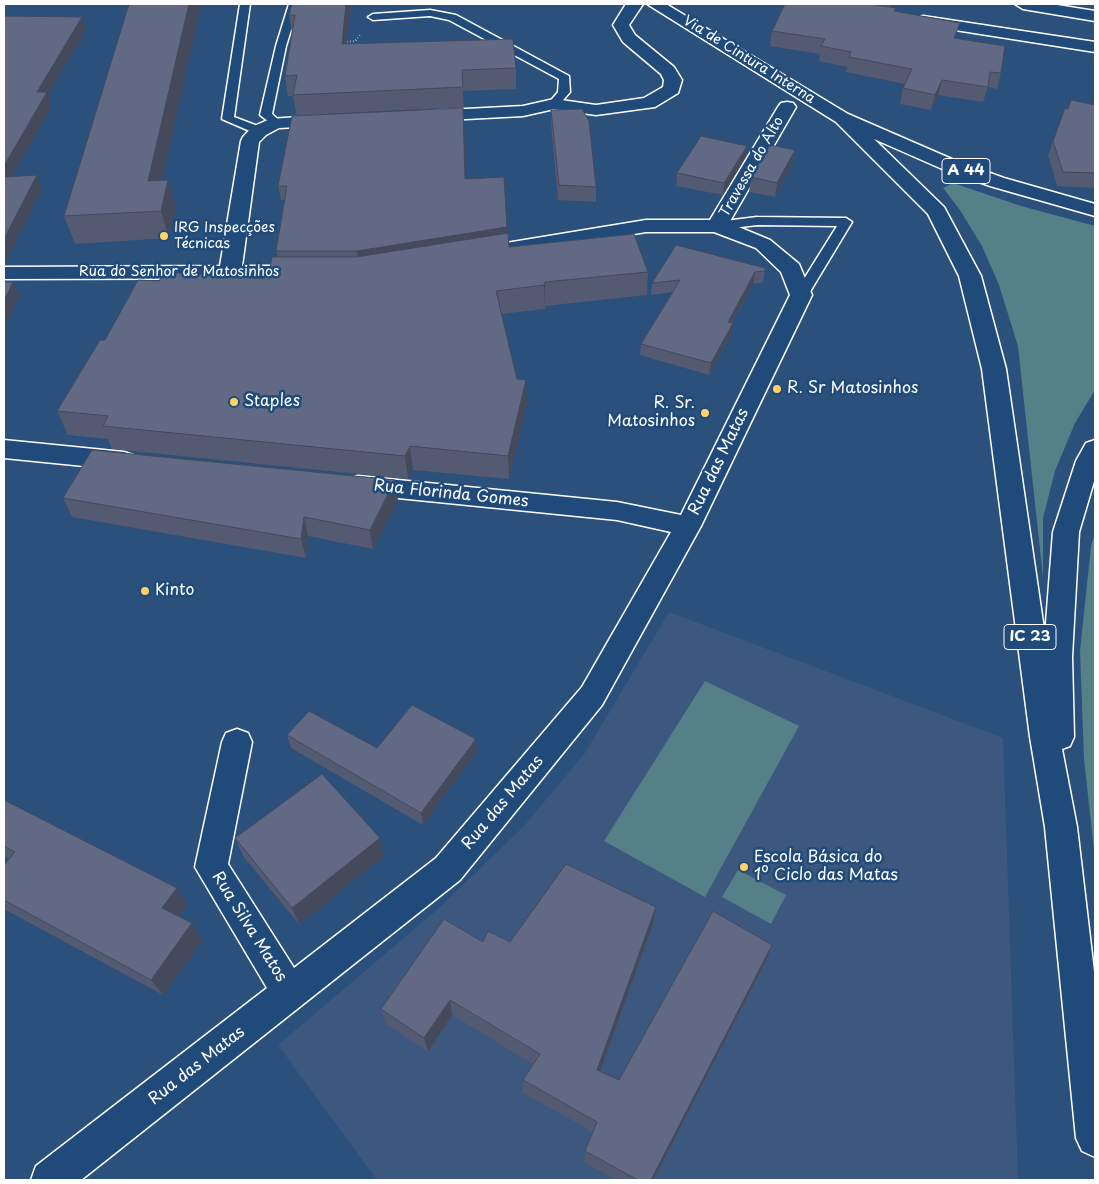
<!DOCTYPE html>
<html>
<head>
<meta charset="utf-8">
<style>
	body { margin:0 }
	#map { position:relative; width:1099px; height:1184px; overflow:hidden; background:#2c507c; font-family:"Playpen Sans",sans-serif }
	canvas { display:block }
	.frame { position:absolute; inset:0; border:5px solid #fff; pointer-events:none }
</style>
</head>
<body>
<div id="map">
<canvas width="1099" height="1184"></canvas>
<div class="frame"></div>
</div>
<script>
const ctx = document.querySelector('canvas').getContext('2d');
ctx.lineJoin = 'round';
function paint(path, color) { ctx.fillStyle = color; ctx.fill(path, 'evenodd'); }
const poly = rows => new Path2D(rows.map(r => 'M' + r).join(''));
function stroke(path, color, width, dash) { ctx.strokeStyle = color; ctx.lineWidth = width; ctx.lineCap = dash ? 'butt' : 'round'; ctx.setLineDash(dash || []); ctx.stroke(path); }
function label(font, color, halo, rows, align = 'center') {
  ctx.font = font + ' "Playpen Sans",sans-serif'; ctx.lineWidth = 5; ctx.setLineDash([]); ctx.textBaseline = 'middle'; ctx.strokeStyle = halo; ctx.fillStyle = color; for (const [text, x, y, turn = 0] of rows) {
    ctx.save(); ctx.translate(x, y); ctx.rotate((+turn || 0) * Math.PI / 180); ctx.textAlign = isNaN(turn) ? turn : align; if (halo) ctx.strokeText(text, 0, 0); ctx.fillText(text, 0, 0); ctx.restore();
  }
}
paint(poly([
	[669,612,1003,738,1018,1180,377,1180,278,1045,438,909,525,825,585,753]
]), '#3c587e');
paint(poly([
	[953,183,1021,206,1095,226,1095,390,1075,423,1055,471,1043,518,1043,577,1018,346,999,285,982,246,960,210,943,188],
	[1095,533,1095,859,1084,759,1080,651,1091,546],
	[705,681,799,726,705,897,604,841],
	[738,870,786,895,771,924,722,897]
]), '#558088');
const service = poly([
	[240,4,250,4,234,117,263,128,265,131,259,135,222,119,240,4],
	[289,4,299,4,286,46,272,114,282,123,276,127,260,115,276,46,289,4],
	[430,10,456,15,569,76,570,92,558,106,550,106,548,104,558,92,559,79,449,20,430,16,373,20,368,17,373,14,430,10],
	[757,217,846,218,852,222,808,295,801,299,794,295,837,226,757,225,717,230,711,226,717,222,757,217]
]);
const minor = poly([
	[626,4,643,4,629,25,635,35,674,67,682,80,678,93,655,107,596,115,554,109,523,116,428,121,422,120,419,116,422,112,428,111,523,106,554,99,596,105,644,98,663,87,664,80,661,74,623,42,613,25,626,4],
	[923,16,1095,42,1095,52,917,24,915,21,917,18,923,16],
	[787,102,793,103,796,107,729,223,770,240,799,264,812,295,701,526,602,705,460,880,81,1180,31,1180,36,1166,267,988,195,867,222,742,226,733,237,729,248,733,252,742,228,864,294,968,436,858,582,687,671,532,617,520,358,494,349,491,345,485,349,479,358,476,617,502,681,515,790,295,781,272,756,248,714,232,646,232,500,256,493,254,490,250,493,246,500,244,646,220,710,220,778,107,781,103,787,102],
	[327,115,333,117,336,121,333,125,279,128,266,135,259,142,242,266,306,266,314,267,317,272,314,277,306,278,4,279,4,267,220,266,241,141,243,137,252,127,270,119,327,115],
	[4,440,124,452,133,455,136,461,133,467,124,470,4,458,4,440]
]);
const motorway = poly([
	[647,4,666,4,848,114,954,160,1004,178,1095,204,1095,216,990,186,940,168,874,139,944,207,981,276,1006,369,1045,636,1053,532,1076,461,1086,443,1095,440,1095,478,1079,532,1072,657,1074,737,1070,746,1062,749,1077,827,1095,980,1095,1157,1082,1151,1076,1138,1045,827,1030,737,982,369,959,276,928,214,836,122,647,4],
	[1015,4,1051,4,1095,11,1095,21,1023,9,1015,4]
]);
stroke(service, '#fff', 3);
stroke(minor, '#fff', 3);
stroke(motorway, '#fff', 3);
stroke(poly([
	[344,42,355,41,360,35]
]), '#fff', 2, [0.5, 2.5]);
paint(service, '#1f4a7a');
paint(minor, '#1f4a7a');
paint(motorway, '#1f4a7a');
paint(poly([
	[292,4,347,44,516,68,516,89,463,91,464,107,323,114,464,121,465,179,507,233,509,247,648,272,647,295,545,306,545,309,501,314,517,379,527,403,509,479,413,470,408,479,112,449,108,439,68,435,57,411,105,340,159,281,268,279,278,257,276,251,284,200,281,200,278,186,297,116,293,96,288,96,285,76,292,33,289,15],
	[785,4,891,4,890,7,896,8,895,11,955,38,1001,73,997,89,988,87,983,102,938,95,931,110,900,104,903,88,905,84,846,72,847,67,819,61,820,54,770,46,772,31],
	[1095,105,1095,188,1057,186,1048,155,1065,108],
	[551,110,596,187,596,202,558,200,551,124],
	[795,150,792,164,775,197,749,192,751,177],
	[745,158,723,195,676,186,677,173],
	[162,180,168,180,176,207,169,238,75,244,64,216],
	[765,268,763,283,753,284,732,323,731,335,709,375,640,355,641,344,673,292,651,295,652,283],
	[63,498,398,500,373,549,308,536,306,558,72,517],
	[287,735,377,748,476,739,477,751,423,825,291,748],
	[4,800,187,905,179,916,202,940,163,995,4,909,4,865,9,859,4,856],
	[235,838,384,856,299,924,243,856],
	[656,907,653,924,600,1071,619,1080,772,945,766,961,653,1180,616,1180,584,1162,585,1151,593,1132,523,1093,523,1080,533,1064,452,1015,428,1052,386,1024,381,1009,483,942,510,942]
]), '#535a72');
paint(poly([
	[189,4,201,4,156,208,148,181],
	[346,4,351,4,345,65,342,44],
	[82,17,86,30,48,95,52,106,4,190,4,166,37,92],
	[942,80,938,95,931,110,935,95],
	[463,108,464,121,466,192,465,179],
	[747,146,745,158,723,195,724,183],
	[795,150,792,164,775,197,777,183],
	[37,175,42,189,4,266,4,239],
	[168,180,176,207,169,238,161,211],
	[507,227,508,241,359,265,357,251],
	[755,272,753,284,726,333,728,322],
	[13,282,19,296,4,329,4,301],
	[545,282,545,309,544,285],
	[733,323,731,335,709,375,711,363],
	[526,380,527,403,509,479,508,456],
	[410,446,413,470,408,479,405,456],
	[395,480,398,500,373,549,370,530],
	[304,517,308,536,306,558,301,539],
	[476,739,477,751,423,825,421,813],
	[380,838,384,856,299,924,292,908],
	[177,888,187,905,173,924,162,908],
	[656,907,653,924,596,1083,597,1070],
	[192,923,202,940,163,995,151,980],
	[772,945,766,961,653,1180,651,1180],
	[450,1000,452,1015,428,1052,424,1038]
]), '#444a5c');
const building = poly([
	[129,4,189,4,148,181,168,180,161,211,64,216,129,4],
	[292,4,346,4,342,44,513,39,516,68,462,70,463,87,293,95,297,75,285,76,295,15,289,15,292,4],
	[785,4,869,4,896,8,894,11,960,23,954,38,1005,46,1001,73,990,72,988,87,942,80,935,95,903,88,912,69,849,57,851,52,821,46,825,39,772,31,785,4],
	[4,16,82,17,37,92,47,92,4,166,4,16],
	[1071,100,1095,105,1095,173,1063,172,1053,141,1065,108,1068,109,1071,100],
	[463,108,465,179,504,177,507,227,357,251,276,251,287,186,278,186,292,116,463,108],
	[582,109,589,121,596,187,559,185,551,110,582,109],
	[701,136,747,146,724,183,677,173,701,136],
	[770,145,795,150,777,183,751,177,770,145],
	[37,175,4,239,4,177,37,175],
	[508,233,509,247,634,234,648,272,545,282,544,285,496,291,517,379,526,380,508,456,410,446,405,456,103,426,108,416,57,411,100,340,105,340,138,280,159,281,164,272,268,279,272,257,356,257,508,233],
	[676,245,765,268,765,271,755,272,728,322,733,323,711,363,641,344,680,280,652,283,676,245],
	[4,282,13,282,4,301,4,282],
	[92,450,395,480,370,530,304,517,301,539,63,498,92,450],
	[412,705,476,739,421,813,287,735,309,711,377,748,412,705],
	[322,774,380,838,292,908,235,838,322,774],
	[4,800,177,888,162,908,192,923,151,980,4,900,4,865,15,852,4,846,4,800],
	[566,864,656,907,597,1070,619,1080,713,911,772,945,651,1180,638,1180,585,1151,597,1122,523,1080,540,1054,450,1000,424,1038,381,1009,444,919,483,942,488,931,510,942,566,864]
]);
paint(building, '#616984');
stroke(building, '#444a5c', 1);
for (const [x, y, r, color] of [
	[164,236,5,"#ffd166"],
	[777,389,5,"#ffd166"],
	[234,402,5,"#ffd166"],
	[705,413,5,"#ffd166"],
	[145,591,5,"#ffd166"],
	[744,867,5,"#ffd166"]
]) { const dot = new Path2D(); dot.arc(x, y, r, 0, 2 * Math.PI); ctx.fillStyle = color; ctx.fill(dot); stroke(dot, '#1f4a7a', 2); }
label('14px', '#fff', '#1f4a7a', [
	["Via de Cintura Interna",749,60,32],
	["Travessa do Alto",752,167,-60],
	["Rua do Senhor de Matosinhos",179,272]
]);
label('14px', '#fff', '#1f4a7a', [
	["IRG Inspecções",174,228],
	["Técnicas",174,244]
], 'left');
for (const [x, y, w] of [
	[966,171,48],
	[1030,637,52]
]) { const box = new Path2D(); box.roundRect(x - w / 2, y - 12.5, w, 25, 4); ctx.fillStyle = '#1f4a7a'; ctx.fill(box); stroke(box, '#fff', 1); }
label('bold 15px', '#fff', null, [
	["A 44",966,171],
	["IC 23",1030,637]
]);
label('16px', '#fff', '#1f4a7a', [
	["R. Sr Matosinhos",787,389],
	["Staples",244,402],
	["R. Sr.",695,404,"right"],
	["Matosinhos",695,422,"right"],
	["Kinto",155,591],
	["Escola Básica do",754,858],
	["1º Ciclo das Matas",754,876]
], 'left');
label('16px', '#fff', '#1f4a7a', [
	["Rua das Matas",719,462,-64],
	["Rua Florinda Gomes",451,494,6],
	["Rua das Matas",503,803,-50],
	["Rua Silva Matos",249,927,58],
	["Rua das Matas",197,1066,-38]
]);
</script>
</body>
</html>
